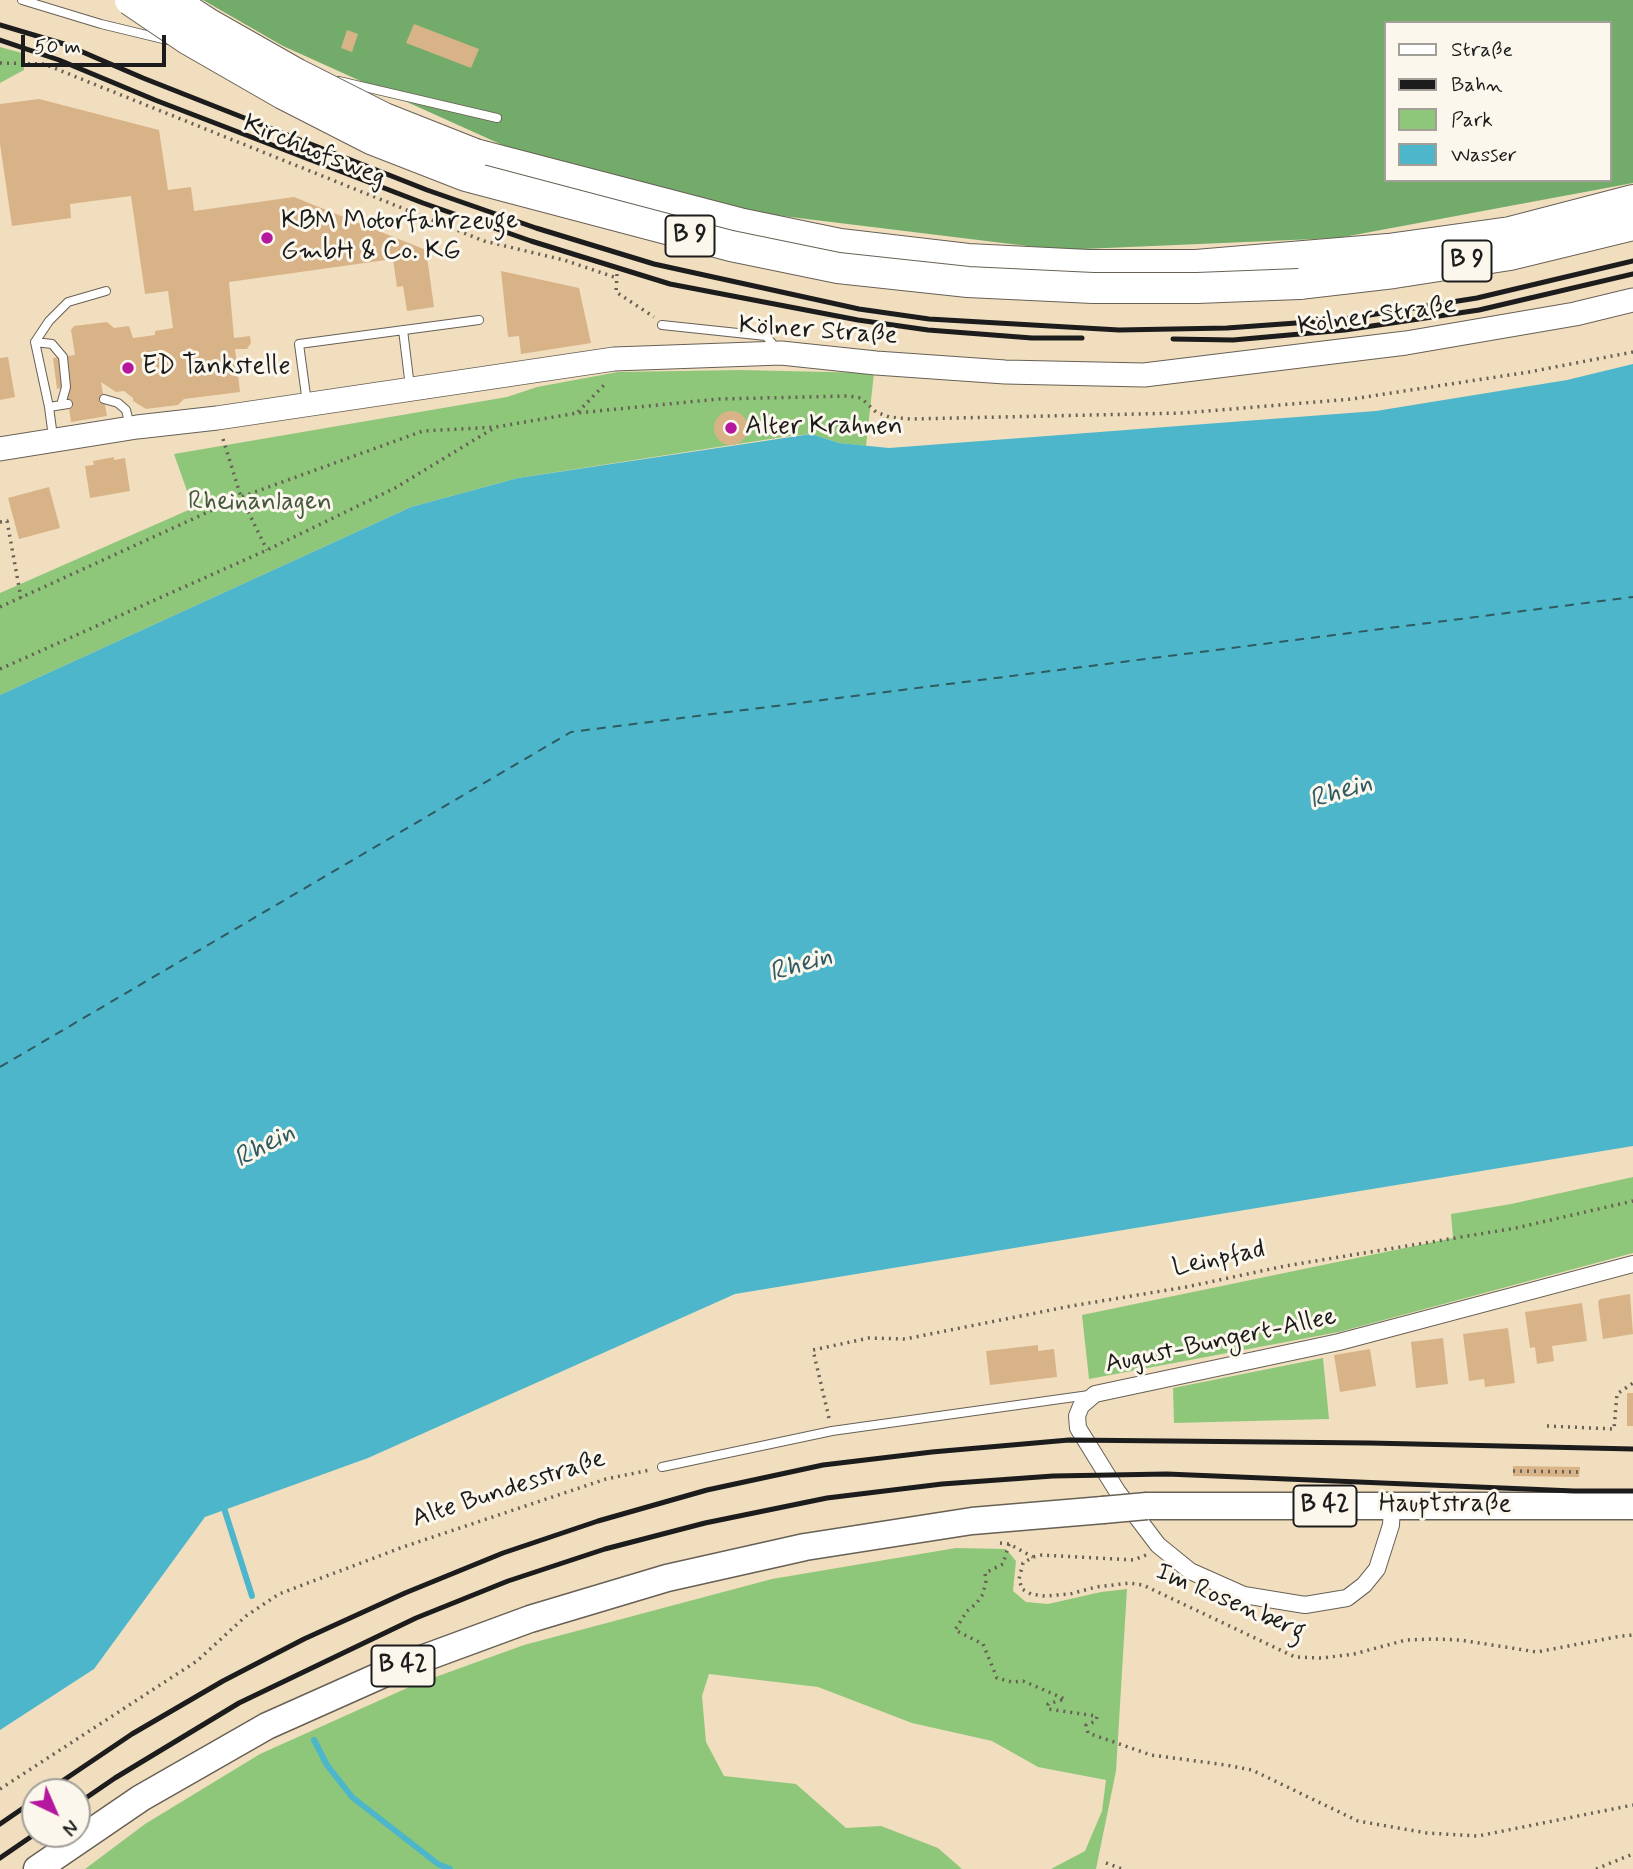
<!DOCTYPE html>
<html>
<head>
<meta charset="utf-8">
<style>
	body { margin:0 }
	#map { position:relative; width:1633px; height:1869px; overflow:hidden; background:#f1debf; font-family:Mynerve,sans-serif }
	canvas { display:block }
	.legend { position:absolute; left:1384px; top:21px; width:228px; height:161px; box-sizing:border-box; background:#fbf7ec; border:2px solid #a29f99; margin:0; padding:9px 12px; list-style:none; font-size:21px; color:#1c1c1c }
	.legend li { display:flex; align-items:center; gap:14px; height:35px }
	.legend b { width:35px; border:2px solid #a29f99 }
	.north { position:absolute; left:21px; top:1778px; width:70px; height:70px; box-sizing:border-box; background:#fbf7ec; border:2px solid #a29f99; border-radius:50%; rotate:136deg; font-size:19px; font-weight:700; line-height:28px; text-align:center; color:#1c1c1c }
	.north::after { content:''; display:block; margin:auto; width:24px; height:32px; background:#b5179e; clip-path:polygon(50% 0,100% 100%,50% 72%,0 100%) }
	.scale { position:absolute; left:21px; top:35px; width:145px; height:32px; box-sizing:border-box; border:4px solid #1c1c1c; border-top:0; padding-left:9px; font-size:21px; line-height:24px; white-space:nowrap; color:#1c1c1c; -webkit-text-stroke:5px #fbf7ec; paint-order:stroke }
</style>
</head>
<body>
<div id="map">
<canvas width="1633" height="1869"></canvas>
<ul class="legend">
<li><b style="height:9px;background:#fff"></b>Straße</li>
<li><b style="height:9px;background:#1c1c1c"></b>Bahn</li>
<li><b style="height:19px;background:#8fc77a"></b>Park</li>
<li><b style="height:19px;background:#4db6ca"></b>Wasser</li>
</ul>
<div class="north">N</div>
<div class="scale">50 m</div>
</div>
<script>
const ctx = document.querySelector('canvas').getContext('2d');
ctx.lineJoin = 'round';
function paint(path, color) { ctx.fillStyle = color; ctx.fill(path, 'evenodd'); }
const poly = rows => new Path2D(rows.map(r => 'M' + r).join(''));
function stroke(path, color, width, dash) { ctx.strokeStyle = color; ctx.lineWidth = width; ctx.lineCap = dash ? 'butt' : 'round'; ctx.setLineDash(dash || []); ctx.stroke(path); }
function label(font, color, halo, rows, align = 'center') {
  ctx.font = font + ' Mynerve,sans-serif'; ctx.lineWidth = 6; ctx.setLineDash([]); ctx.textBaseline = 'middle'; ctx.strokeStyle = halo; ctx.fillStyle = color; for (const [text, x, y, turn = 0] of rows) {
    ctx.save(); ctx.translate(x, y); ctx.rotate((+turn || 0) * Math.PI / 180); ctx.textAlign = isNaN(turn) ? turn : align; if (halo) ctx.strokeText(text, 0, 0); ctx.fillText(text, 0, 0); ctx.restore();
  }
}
paint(poly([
	[0,47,22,53,24,70,0,83],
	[740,370,874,373,866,446,839,443,811,434,783,437,518,478,411,507,0,695,0,593,193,508,174,454,507,397,537,387,618,372],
	[1633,1177,1633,1253,1339,1332,1089,1379,1082,1315,1453,1238,1451,1214,1511,1204],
	[1323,1358,1329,1419,1174,1423,1173,1388],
	[956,1548,1006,1549,1016,1561,1013,1591,1026,1602,1048,1604,1101,1592,1127,1589,1116,1771,1096,1869,1051,1869,1085,1851,1102,1811,1106,1780,1038,1767,992,1741,912,1723,818,1687,709,1674,702,1696,706,1742,724,1776,796,1784,846,1828,881,1826,938,1848,962,1869,85,1869,145,1824,260,1754,416,1684,524,1645,772,1579]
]), '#8fc77a');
paint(poly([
	[203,0,1633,0,1633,183,1338,238,1060,250,725,209,509,148,283,46],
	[1386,23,1610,23,1610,180,1386,180]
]), '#73ac6a');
paint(poly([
	[1633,364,1633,1146,735,1294,368,1458,205,1517,94,1669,0,1730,0,695,411,507,518,478,811,434,839,443,889,448,1376,411,1567,380]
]), '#4db6ca');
stroke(poly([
	[223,1505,252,1596],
	[314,1740,327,1765,352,1797,438,1864,450,1869]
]), '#4db6ca', 6);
stroke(poly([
	[0,1067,571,732,1633,597]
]), '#305a62', 2, [9, 7]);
paint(poly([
	[414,24,479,49,471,68,406,43],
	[347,30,358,34,352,52,341,48],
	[39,99,159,130,168,190,191,187,194,211,294,197,426,250,434,307,407,311,403,286,397,287,393,259,229,282,234,338,250,336,251,343,247,349,235,349,240,392,184,399,178,405,146,409,133,401,133,398,124,391,116,392,101,382,107,416,71,422,66,387,57,389,53,358,75,355,71,330,74,326,107,322,114,328,129,326,133,338,155,335,155,331,173,328,168,291,145,294,131,196,70,204,71,218,12,226,0,144,0,104],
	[501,271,579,288,591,343,521,354,519,336,508,337],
	[8,357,15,397,0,400,0,358],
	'714 428a17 17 0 1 1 34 0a17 17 0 1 1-34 0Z',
	[114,457,114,460,125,458,130,491,90,498,85,466,94,465,93,461],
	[49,487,60,528,19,539,8,498],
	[1630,1294,1633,1334,1603,1339,1598,1302,1600,1299],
	[1582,1303,1587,1341,1552,1346,1554,1361,1537,1364,1535,1347,1530,1348,1525,1312],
	[1508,1328,1515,1383,1485,1387,1484,1379,1469,1381,1463,1334],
	[1443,1338,1448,1384,1416,1388,1411,1342],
	[1038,1345,1038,1351,1054,1349,1057,1377,990,1385,986,1351],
	[1370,1349,1376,1386,1340,1392,1334,1355],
	[1627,1393,1633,1393,1633,1426,1627,1426],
	[1513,1466,1580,1467,1579,1477,1513,1476]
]), '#d8b387');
const lane = poly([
	[22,0,101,24,167,40],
	[339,81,497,118],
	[662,325,766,336,776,348],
	[403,330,410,387],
	[35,342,52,344,63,357,66,387,61,405],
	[104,399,118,403,126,410,130,426],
	[307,403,299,344,479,320],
	[49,407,35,342,49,321,68,302,106,291],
	[53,437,49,407,68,404],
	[662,1467,832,1431,1089,1395]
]);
const street = poly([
	[1392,1506,1391,1525,1377,1569,1364,1585,1347,1598,1305,1605,1244,1595,1190,1571,1158,1545,1117,1491,1078,1428,1077,1416,1081,1406,1095,1394,1339,1342,1633,1264]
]);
const secondary = poly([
	[0,449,137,427,217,418,614,359,781,353,876,363,1005,372,1144,375,1406,343,1575,314,1633,300]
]);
const primary = poly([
	[1147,1506,1633,1506],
	[37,1869,141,1798,267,1726,397,1668,530,1619,667,1578,805,1547,972,1521,1103,1510]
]);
const highway = poly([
	[475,154,743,224,840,244,968,259,1088,265,1196,265,1388,249,1510,232,1633,200],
	[1299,284,1394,273,1510,255,1633,225]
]);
stroke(lane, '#676055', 10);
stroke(street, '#676055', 18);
stroke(secondary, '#676055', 25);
stroke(primary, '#676055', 29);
stroke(highway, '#676055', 32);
stroke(poly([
	[0,63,44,64,484,241,564,260,617,278],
	[617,274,616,292,654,317],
	[578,412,607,382],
	[223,439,241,497,267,550],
	[0,522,7,521,21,598],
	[0,607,241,497,423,431,496,427,577,413,719,399,848,396,861,398,876,412,889,417,910,419,1183,413,1352,399,1529,372,1633,352],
	[0,669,267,550,395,488,494,428],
	[829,1418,813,1350,869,1338,905,1339,1071,1306,1186,1287,1285,1266,1516,1228,1633,1201],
	[1547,1426,1614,1429,1617,1394,1633,1383],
	[1513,1471,1579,1472],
	[1000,1543,1009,1544,1033,1557],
	[1009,1544,1003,1564,985,1573,986,1581,983,1594,976,1604,967,1611,955,1630,983,1644,997,1678,1012,1682,1023,1681,1065,1699,1048,1704,1048,1709,1097,1716,1096,1721,1086,1725,1088,1733,1151,1755,1226,1765,1252,1770,1358,1821,1427,1833,1478,1836,1633,1805],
	[1146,1555,1134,1560,1042,1555,1033,1557,1023,1563,1019,1579,1022,1589,1031,1594,1045,1596,1070,1594,1096,1587,1130,1583,1143,1585,1295,1657,1322,1658,1354,1654,1406,1640,1434,1639,1460,1640,1537,1652,1621,1636,1633,1635],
	[0,1789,197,1661,246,1616,279,1594,403,1547,606,1479,650,1470],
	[1106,1863,1122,1869],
	[1596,1869,1633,1854]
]), '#676055', 3.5, [2, 5]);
stroke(lane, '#fff', 8);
stroke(street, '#fff', 16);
stroke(secondary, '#fff', 23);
stroke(primary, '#fff', 26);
stroke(highway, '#fff', 30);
stroke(poly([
	[0,25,64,44,143,78,427,190,536,228,654,264,859,309,929,319,1119,330,1227,328,1338,320,1477,298,1633,261],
	[0,40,59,60,155,100,423,203,531,241,670,284,858,320,928,330,1032,338,1082,338],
	[1173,339,1233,340,1345,330,1479,310,1633,274],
	[46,1792,132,1734,223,1681,304,1639,405,1593,503,1553,598,1521,707,1490,823,1465,932,1452,1069,1440,1370,1443,1633,1449],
	[77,1804,115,1778,239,1703,416,1618,508,1581,605,1549,705,1523,827,1498,942,1484,1053,1476,1167,1474,1574,1491,1633,1491],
	[0,1824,35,1800],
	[0,1858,35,1834]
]), '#1c1c1c', 5);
const primaryBridge = poly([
	[1103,1510,1147,1506]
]);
const highwayBridge = poly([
	[130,0,189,40,283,94,371,139,466,176,731,246,838,268,968,282,1093,288,1197,288,1299,284],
	[172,0,209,24,297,74,384,118,475,154]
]);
stroke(primaryBridge, '#676055', 29, []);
stroke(highwayBridge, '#676055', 32, []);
stroke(primaryBridge, '#fff', 26);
stroke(highwayBridge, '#fff', 30);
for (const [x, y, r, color] of [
	[267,238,7,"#b5179e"],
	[128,368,7,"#b5179e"],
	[731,428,7,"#b5179e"]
]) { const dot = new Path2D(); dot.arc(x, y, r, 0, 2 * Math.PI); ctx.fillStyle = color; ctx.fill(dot); stroke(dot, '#fbf7ec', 2.5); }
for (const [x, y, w] of [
	[690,236,49],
	[1467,261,49],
	[1325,1506,63],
	[403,1666,63]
]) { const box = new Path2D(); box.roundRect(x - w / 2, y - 20.5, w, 41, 5); ctx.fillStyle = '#fbf7ec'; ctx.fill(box); stroke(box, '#1c1c1c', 2); }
label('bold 24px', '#1c1c1c', null, [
	["B 9",690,236],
	["B 9",1467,261],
	["B 42",1325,1506],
	["B 42",403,1666]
]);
label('26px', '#1c1c1c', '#fbf7ec', [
	["Kirchhofsweg",314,152,22],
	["Kölner Straße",1377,317,-8],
	["Kölner Straße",818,332,4],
	["Leinpfad",1219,1260,-12],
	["August-Bungert-Allee",1221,1342,-12],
	["Alte Bundesstraße",509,1490,-18],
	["Hauptstraße",1445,1506],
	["Im Rosenberg",1230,1603,23]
]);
label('26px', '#1c1c1c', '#fbf7ec', [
	["KBM Motorfahrzeuge",281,223],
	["GmbH & Co. KG",281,253],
	["ED Tankstelle",142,368],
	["Alter Krahnen",745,428]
], 'left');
label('26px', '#44583d', '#fbf7ec', [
	["Rheinanlagen",260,504]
]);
label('italic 28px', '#305a62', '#fbf7ec', [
	["Rhein",1341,793,-18],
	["Rhein",801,966,-18],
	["Rhein",265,1147,-29]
]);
</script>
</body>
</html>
